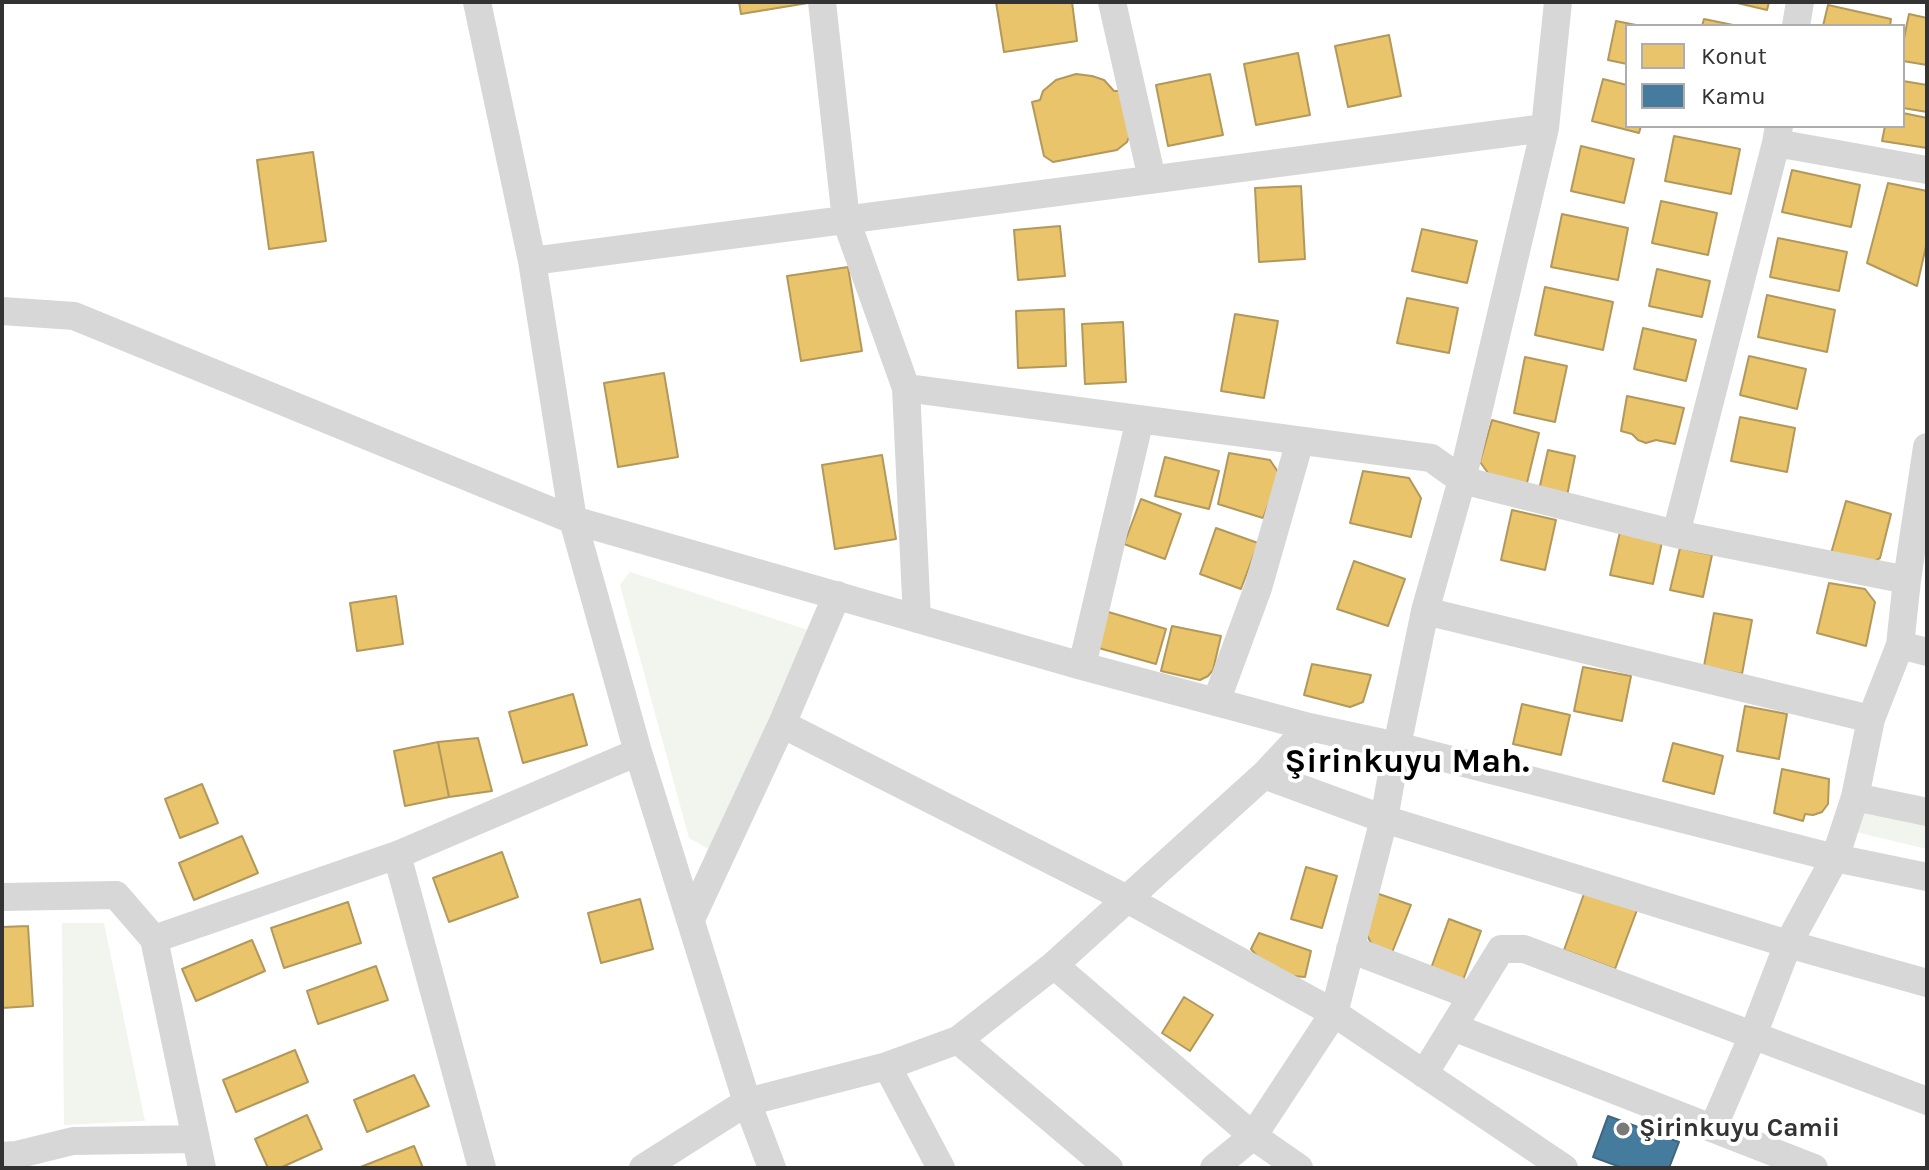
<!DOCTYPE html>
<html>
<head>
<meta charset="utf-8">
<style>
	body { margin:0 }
	#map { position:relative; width:1929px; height:1170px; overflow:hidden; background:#fff; font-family:Karla,sans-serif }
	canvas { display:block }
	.frame { position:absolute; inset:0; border:4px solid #333; pointer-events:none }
	.legend { position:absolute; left:1625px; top:24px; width:280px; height:104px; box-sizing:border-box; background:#fff; border:2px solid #adadad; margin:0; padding:10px 14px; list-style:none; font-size:24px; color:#333 }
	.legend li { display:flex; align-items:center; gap:16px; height:40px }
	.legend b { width:40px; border:2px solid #adadad }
</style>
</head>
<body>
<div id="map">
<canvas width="1929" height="1170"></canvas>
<div class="frame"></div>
<ul class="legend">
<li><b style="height:22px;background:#e9c46a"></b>Konut</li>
<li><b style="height:22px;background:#457b9d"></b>Kamu</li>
</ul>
</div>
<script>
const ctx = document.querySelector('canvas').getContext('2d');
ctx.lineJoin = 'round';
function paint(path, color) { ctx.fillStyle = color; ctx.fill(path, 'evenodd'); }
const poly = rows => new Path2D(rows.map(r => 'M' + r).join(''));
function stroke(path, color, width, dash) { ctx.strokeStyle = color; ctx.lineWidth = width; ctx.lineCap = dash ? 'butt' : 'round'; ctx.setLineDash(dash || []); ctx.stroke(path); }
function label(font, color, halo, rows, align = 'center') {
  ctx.font = font + ' Karla,sans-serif'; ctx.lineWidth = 8; ctx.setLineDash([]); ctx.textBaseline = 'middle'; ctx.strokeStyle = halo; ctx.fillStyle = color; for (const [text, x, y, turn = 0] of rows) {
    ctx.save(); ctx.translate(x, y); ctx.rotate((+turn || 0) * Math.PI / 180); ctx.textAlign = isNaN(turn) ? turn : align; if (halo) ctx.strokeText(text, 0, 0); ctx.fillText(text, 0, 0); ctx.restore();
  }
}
paint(poly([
	[630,572,808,630,712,851,689,838,620,585],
	[1864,810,1927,823,1927,849,1856,832],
	[62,923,104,923,145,1121,64,1125]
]), '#f1f5ed');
const homes = poly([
	[739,2,814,2,741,14,739,2],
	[996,2,1072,2,1077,41,1004,52,996,2],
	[1733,2,1769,2,1767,10,1733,2],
	[1828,5,1891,19,1890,26,1823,26,1828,5],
	[1909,14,1927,18,1927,65,1903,61,1903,43,1909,14],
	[1704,19,1738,26,1702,26,1704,19],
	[1616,21,1641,26,1627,26,1627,64,1608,60,1616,21],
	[1389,35,1401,96,1348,107,1335,46,1389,35],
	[1298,53,1310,115,1256,125,1244,64,1298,53],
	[1076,74,1092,76,1104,80,1114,91,1122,91,1131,132,1127,142,1117,150,1053,162,1044,156,1032,102,1040,100,1043,91,1056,80,1076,74],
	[1210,74,1223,135,1168,146,1156,85,1210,74],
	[1603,79,1627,85,1627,126,1641,126,1639,133,1592,121,1603,79],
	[1903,81,1927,85,1927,112,1903,108,1903,81],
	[1903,113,1927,118,1927,148,1882,141,1885,126,1903,126,1903,113],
	[1674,136,1740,149,1731,194,1665,181,1674,136],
	[1581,146,1634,159,1624,203,1571,191,1581,146],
	[313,152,326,241,269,249,257,160,313,152],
	[1792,170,1860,185,1851,227,1782,212,1792,170],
	[1888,183,1927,191,1927,242,1917,286,1867,263,1888,183],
	[1301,186,1305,259,1259,262,1255,188,1301,186],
	[1661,201,1717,213,1708,255,1652,243,1661,201],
	[1562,214,1628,228,1618,280,1551,267,1562,214],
	[1060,226,1065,276,1018,280,1014,230,1060,226],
	[1422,229,1477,241,1467,283,1412,271,1422,229],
	[1778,238,1847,252,1839,291,1770,277,1778,238],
	[848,267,862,351,801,361,787,276,848,267],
	[1657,269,1710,281,1702,317,1649,306,1657,269],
	[1545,287,1613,302,1603,350,1535,335,1545,287],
	[1767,295,1835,310,1827,352,1758,337,1767,295],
	[1407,298,1458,308,1449,353,1397,343,1407,298],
	[1064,309,1066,366,1018,368,1016,311,1064,309],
	[1235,314,1278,321,1264,398,1221,391,1235,314],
	[1123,322,1126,382,1085,384,1082,324,1123,322],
	[1643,328,1696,340,1686,381,1634,369,1643,328],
	[1749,356,1806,369,1797,409,1740,395,1749,356],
	[1525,357,1567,366,1555,422,1514,413,1525,357],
	[664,373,678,457,618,467,604,383,664,373],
	[1627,396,1684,408,1675,444,1656,440,1646,443,1638,440,1632,434,1621,431,1627,396],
	[1740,417,1795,428,1787,472,1731,461,1740,417],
	[1492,420,1539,433,1526,487,1494,481,1480,462,1492,420],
	[1548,450,1575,456,1567,496,1539,490,1548,450],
	[1229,453,1270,460,1280,475,1263,518,1218,504,1229,453],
	[882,455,896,539,835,549,822,465,882,455],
	[1165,457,1219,471,1209,509,1155,496,1165,457],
	[1363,471,1409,478,1421,498,1411,537,1350,523,1363,471],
	[1141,499,1181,514,1165,559,1124,544,1141,499],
	[1846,501,1891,514,1880,558,1865,566,1830,557,1846,501],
	[1512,510,1556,520,1545,570,1501,560,1512,510],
	[1216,528,1258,543,1241,589,1200,574,1216,528],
	[1620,532,1662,542,1653,584,1610,575,1620,532],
	[1680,548,1712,555,1703,597,1670,590,1680,548],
	[1354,561,1405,579,1388,626,1337,609,1354,561],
	[1829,583,1865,589,1875,602,1866,646,1817,633,1829,583],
	[396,596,403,644,357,651,350,603,396,596],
	[1105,611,1166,629,1156,664,1095,647,1105,611],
	[1714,613,1752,620,1742,674,1704,666,1714,613],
	[1172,626,1221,636,1213,670,1208,676,1200,680,1161,671,1172,626],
	[1312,664,1371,675,1363,702,1350,707,1304,695,1312,664],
	[1583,667,1631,676,1622,721,1574,711,1583,667],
	[573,694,587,745,523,763,509,712,573,694],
	[1522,704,1570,715,1561,755,1513,744,1522,704],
	[1745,706,1787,714,1779,759,1737,751,1745,706],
	[478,738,492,791,449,797,438,742,478,738],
	[438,742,449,797,405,806,394,751,438,742],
	[1673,743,1723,756,1714,794,1663,781,1673,743],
	[1782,769,1829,779,1828,804,1822,812,1813,815,1805,814,1803,821,1774,813,1782,769],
	[202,784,218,823,180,838,165,799,202,784],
	[242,836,258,873,194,900,179,863,242,836],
	[502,852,518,897,449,922,433,878,502,852],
	[1306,867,1337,876,1322,928,1291,919,1306,867],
	[1585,891,1637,910,1615,969,1564,950,1585,891],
	[1376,893,1411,905,1391,955,1371,943,1366,933,1376,893],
	[640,899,653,949,601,963,588,913,640,899],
	[348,902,361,943,284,968,271,928,348,902],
	[1449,919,1481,931,1462,983,1430,971,1449,919],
	[28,926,33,1006,2,1008,2,927,28,926],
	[1259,933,1311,951,1305,977,1292,976,1257,956,1251,949,1259,933],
	[252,940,265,971,196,1001,182,969,252,940],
	[376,966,388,1000,318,1024,307,991,376,966],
	[1184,997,1213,1015,1190,1051,1162,1033,1184,997],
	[295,1050,308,1082,236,1112,223,1080,295,1050],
	[414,1075,429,1106,367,1132,354,1100,414,1075],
	[307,1115,322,1149,280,1168,268,1168,255,1139,307,1115],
	[414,1146,423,1168,358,1168,414,1146]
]);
paint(homes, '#e9c46a');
stroke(homes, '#b2985a', 2);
const public = poly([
	[1608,1116,1679,1142,1669,1168,1623,1168,1593,1157,1608,1116]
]);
paint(public, '#457b9d');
stroke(public, '#40657d', 2);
stroke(poly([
	[477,2,532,261,573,520,638,752,747,1102,772,1168],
	[822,2,846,220,906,388,917,619],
	[1112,2,1152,179],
	[1796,26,1800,2],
	[1776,143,1927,170],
	[532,261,1545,128],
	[2,311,74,316,573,520,1082,666,1309,727,1397,746,1835,858,1927,877],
	[906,388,1431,458,1462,480,1676,534,1907,580],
	[1676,534,1776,143,1779,126],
	[837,595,782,724,1127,899,1334,1013,1564,1168],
	[1425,611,1871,719],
	[1900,645,1927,652],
	[1082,666,1140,419],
	[1216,702,1258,588,1300,441],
	[1264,775,1384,819,1788,944,1927,983],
	[1855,797,1927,812],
	[397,855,482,1168],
	[2,897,116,895,154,939],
	[691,919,782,724],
	[1350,949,1472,996],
	[1054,965,1253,1136,1299,1168],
	[1453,1027,1814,1168],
	[958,1040,1109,1168],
	[887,1066,941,1168],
	[1424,1074,1501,949,1524,949,1927,1101],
	[1713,1128,1753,1035,1788,944,1835,858,1855,797,1871,719,1900,645,1907,580,1927,447],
	[2,1156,16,1155,73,1141,195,1139],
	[202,1168,154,939,397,855,638,752],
	[643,1168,747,1102,887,1066,958,1040,1054,965,1127,899,1264,775,1309,727],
	[1214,1168,1253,1136,1334,1013,1384,819,1397,746,1425,611,1462,480,1545,128,1558,2]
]), '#d7d7d7', 28);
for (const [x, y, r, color] of [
	[1623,1129,8,"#7a7a7a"]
]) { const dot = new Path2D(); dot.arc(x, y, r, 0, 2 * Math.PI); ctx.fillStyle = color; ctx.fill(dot); stroke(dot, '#fff', 3); }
label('bold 26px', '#333', '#fff', [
	["Şirinkuyu Camii",1639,1129]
], 'left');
label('bold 34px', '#000', '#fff', [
	["Şirinkuyu Mah.",1407,762]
]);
</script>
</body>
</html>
